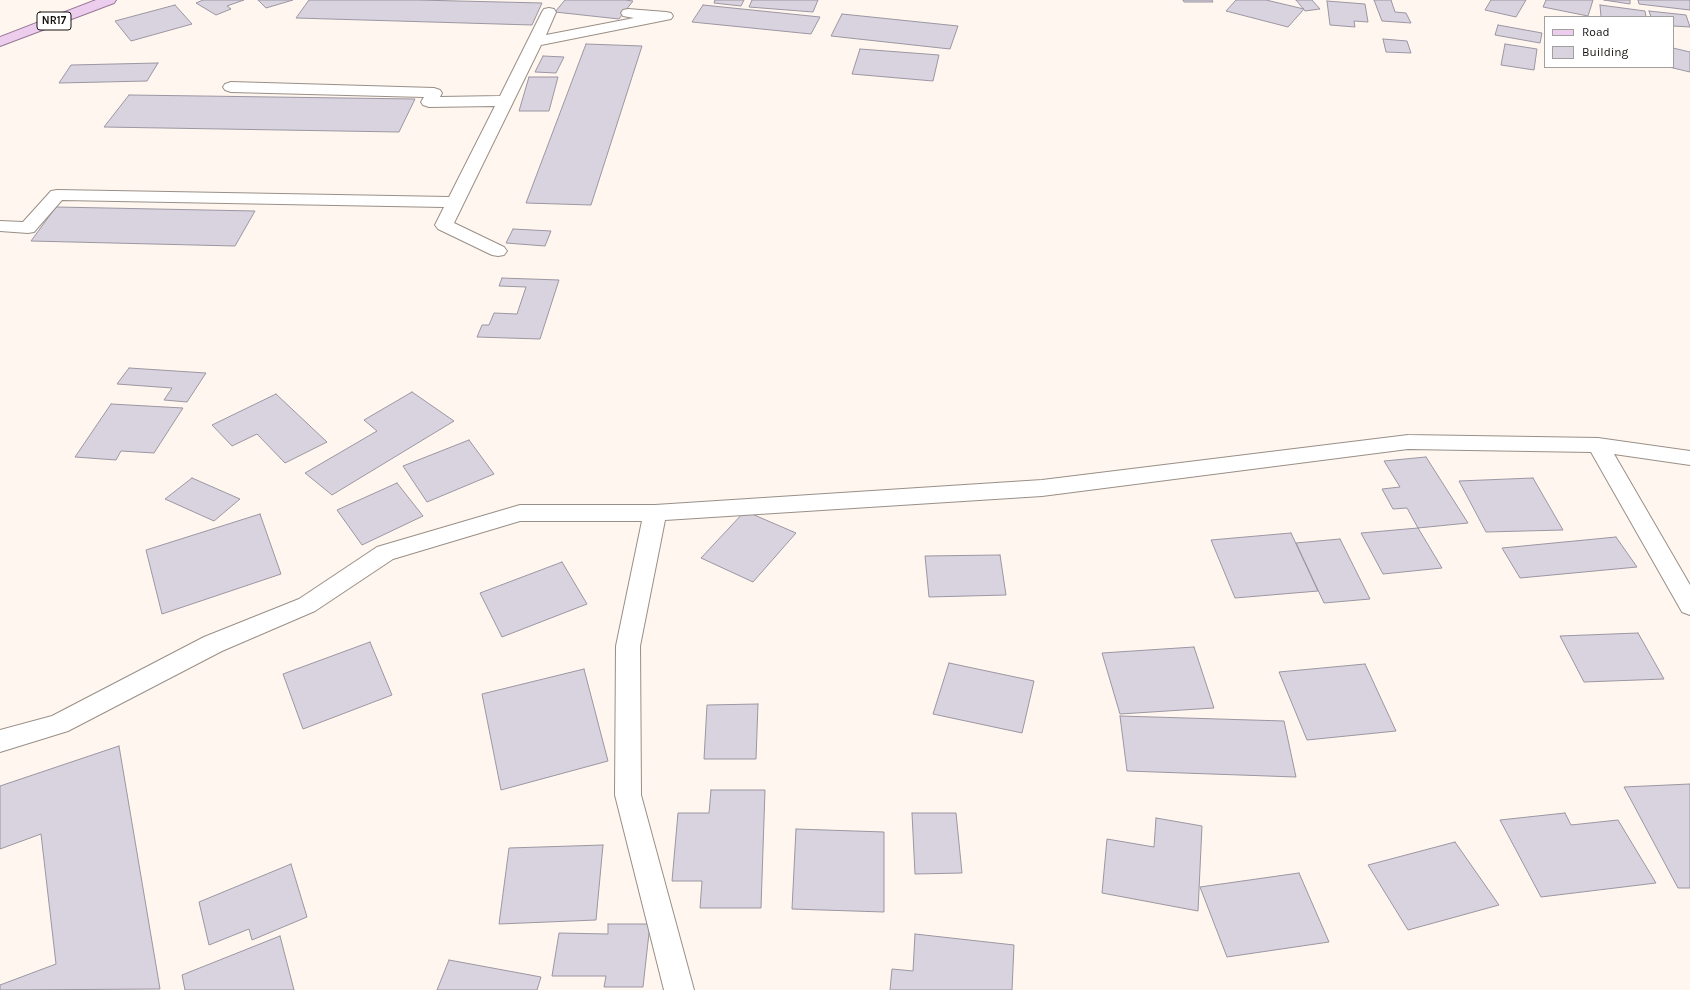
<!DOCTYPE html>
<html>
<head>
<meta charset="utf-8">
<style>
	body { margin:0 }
	#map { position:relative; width:1690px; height:990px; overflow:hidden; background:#fff6ef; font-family:Karla,sans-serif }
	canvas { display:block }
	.legend { position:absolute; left:1544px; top:16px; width:130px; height:52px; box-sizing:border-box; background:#fff; border:1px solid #a1a09f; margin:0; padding:5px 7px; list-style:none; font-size:12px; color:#15120f }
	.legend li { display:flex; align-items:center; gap:8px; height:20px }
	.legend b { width:20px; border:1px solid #a1a09f }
</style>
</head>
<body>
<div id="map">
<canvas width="1690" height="990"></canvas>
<ul class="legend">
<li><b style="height:5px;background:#eccdee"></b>Road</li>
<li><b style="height:11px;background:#d9d3df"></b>Building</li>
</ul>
</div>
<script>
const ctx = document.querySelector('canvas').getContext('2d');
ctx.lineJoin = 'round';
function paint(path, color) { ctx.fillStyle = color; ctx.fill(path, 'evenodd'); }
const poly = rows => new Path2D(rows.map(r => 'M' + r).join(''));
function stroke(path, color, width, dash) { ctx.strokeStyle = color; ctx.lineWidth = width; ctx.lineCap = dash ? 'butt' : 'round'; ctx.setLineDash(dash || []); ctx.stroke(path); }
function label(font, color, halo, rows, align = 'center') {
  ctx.font = font + ' Karla,sans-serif'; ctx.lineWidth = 3; ctx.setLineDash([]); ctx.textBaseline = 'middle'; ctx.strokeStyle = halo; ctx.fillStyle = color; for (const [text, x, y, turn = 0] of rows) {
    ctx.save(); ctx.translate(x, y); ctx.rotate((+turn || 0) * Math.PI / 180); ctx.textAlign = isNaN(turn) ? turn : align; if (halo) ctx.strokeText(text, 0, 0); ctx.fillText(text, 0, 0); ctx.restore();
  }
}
const building = poly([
	[203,0,244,0,227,6,231,9,216,15,196,3,203,0],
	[258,0,293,0,266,8,258,0],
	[309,0,417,0,542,3,532,25,296,18,309,0],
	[565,0,625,0,633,1,619,19,555,12,565,0],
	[715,0,744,0,741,6,714,3,715,0],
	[752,0,818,0,813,12,749,7,752,0],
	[1183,0,1212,0,1213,2,1184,2,1183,0],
	[1236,0,1266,0,1304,9,1288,27,1226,11,1236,0],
	[1296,0,1312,0,1320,9,1305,11,1296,0],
	[1374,0,1391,0,1395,12,1406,13,1411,23,1382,21,1374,0],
	[1491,0,1526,0,1516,17,1485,10,1491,0],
	[1546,0,1593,0,1588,16,1543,7,1546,0],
	[1604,0,1630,0,1630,4,1604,0],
	[1638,0,1690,0,1690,10,1639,4,1638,0],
	[1327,1,1365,4,1368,22,1354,21,1355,27,1330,25,1327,1],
	[175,5,192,24,131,41,115,21,175,5],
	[703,5,820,17,811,34,692,22,703,5],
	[1600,5,1645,11,1646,17,1601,17,1600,5],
	[1649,11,1686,15,1690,27,1673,26,1673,17,1651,17,1649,11],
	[842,14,958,26,950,49,831,36,842,14],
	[1498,25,1542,33,1540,43,1495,35,1498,25],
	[1383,39,1407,41,1411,53,1386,52,1383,39],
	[586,44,642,46,591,205,526,203,586,44],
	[1505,44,1537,49,1534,70,1501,65,1505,44],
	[1673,48,1690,52,1690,72,1669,67,1673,67,1673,48],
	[860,49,939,55,933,81,852,74,860,49],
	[543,56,564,57,556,73,535,72,543,56],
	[158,63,147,81,59,83,71,65,158,63],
	[529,77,558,77,549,111,519,111,529,77],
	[129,95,415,99,399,132,104,127,129,95],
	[56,207,255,211,235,246,31,241,56,207],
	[513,229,551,231,545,246,506,243,513,229],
	[502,278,559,280,540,339,477,337,482,325,489,325,494,313,517,314,526,287,499,286,502,278],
	[129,368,206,373,187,402,164,400,172,388,117,384,129,368],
	[412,392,454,421,332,495,305,473,377,431,364,420,412,392],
	[276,394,327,442,285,463,257,434,232,446,212,425,276,394],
	[111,404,183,408,154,453,121,451,116,460,75,457,111,404],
	[469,440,494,474,427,502,403,466,469,440],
	[1426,457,1468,523,1418,528,1407,508,1393,509,1382,489,1400,487,1384,461,1426,457],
	[192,478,240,499,214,521,165,499,192,478],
	[1533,478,1563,530,1486,532,1459,481,1533,478],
	[397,483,423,516,362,545,337,510,397,483],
	[745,511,796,533,753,582,701,558,745,511],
	[260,514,281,574,162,614,146,550,260,514],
	[1418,528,1442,568,1383,574,1361,533,1418,528],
	[1291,533,1318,591,1235,598,1211,540,1291,533],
	[1616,537,1637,567,1520,578,1502,548,1616,537],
	[1340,539,1370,599,1324,603,1296,543,1340,539],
	[1000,555,1006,595,929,597,925,556,1000,555],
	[562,562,587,604,502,637,480,593,562,562],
	[1638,633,1664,679,1584,682,1560,636,1638,633],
	[370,642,392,695,303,729,283,674,370,642],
	[1194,647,1214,708,1120,714,1102,653,1194,647],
	[949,663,1034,681,1022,733,933,714,949,663],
	[1365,664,1396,731,1307,740,1279,672,1365,664],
	[584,669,608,761,501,790,482,694,584,669],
	[758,704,756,759,704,759,707,705,758,704],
	[1120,716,1284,721,1296,777,1127,771,1120,716],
	[119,746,160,989,0,990,0,985,56,964,41,834,0,849,0,786,119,746],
	[1690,784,1690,888,1678,888,1624,787,1690,784],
	[711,790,765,790,761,908,700,908,702,881,672,881,678,813,709,813,711,790],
	[912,813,956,813,962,873,915,874,912,813],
	[1565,813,1571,825,1618,820,1656,883,1541,897,1500,820,1565,813],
	[1156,818,1202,826,1198,911,1102,893,1107,839,1154,847,1156,818],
	[796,829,884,832,884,912,792,909,796,829],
	[1455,842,1499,905,1408,930,1368,865,1455,842],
	[603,845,596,920,499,924,509,848,603,845],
	[291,864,307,917,252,940,249,929,209,945,199,902,291,864],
	[1299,873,1329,942,1227,957,1200,887,1299,873],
	[608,924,650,924,643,987,604,987,606,976,552,976,559,933,608,934,608,924],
	[915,934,1014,945,1012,990,890,990,892,969,913,971,915,934],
	[280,936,294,990,185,990,182,975,280,936],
	[449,960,541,977,537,990,437,990,449,960]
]);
paint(building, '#d9d3df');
stroke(building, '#9b96a1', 1);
const minor = poly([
	[549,8,554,9,556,12,546,35,634,18,623,16,621,13,623,10,628,9,666,12,671,13,673,16,671,19,541,45,454,223,504,247,507,251,504,255,498,256,492,255,438,229,435,225,444,207,62,200,34,232,28,233,0,231,0,221,23,222,51,191,57,190,449,197,495,106,429,107,423,105,421,102,424,97,231,92,225,90,223,87,225,84,231,82,434,88,440,90,442,93,440,97,500,96,542,12,544,9,549,8],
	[1408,435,1598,438,1690,451,1690,465,1614,454,1690,585,1690,615,1682,612,1591,452,1408,449,1042,496,665,520,640,646,641,795,694,990,664,990,615,795,616,646,642,521,520,521,393,559,315,611,222,651,68,731,0,752,0,730,52,716,204,637,299,599,377,547,520,505,655,505,1042,480,1408,435]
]);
const primary = poly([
	[96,0,116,0,114,3,0,46,0,37,96,0]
]);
stroke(minor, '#998f87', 2);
stroke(primary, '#997698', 2);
paint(minor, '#fff');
paint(primary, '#eccdee');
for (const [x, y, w] of [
	[54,21,34]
]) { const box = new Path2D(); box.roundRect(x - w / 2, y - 9, w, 18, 3); ctx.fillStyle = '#fff'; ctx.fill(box); stroke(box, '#15120f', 1); }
label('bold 11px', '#15120f', null, [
	["NR17",54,21]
]);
</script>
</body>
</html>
